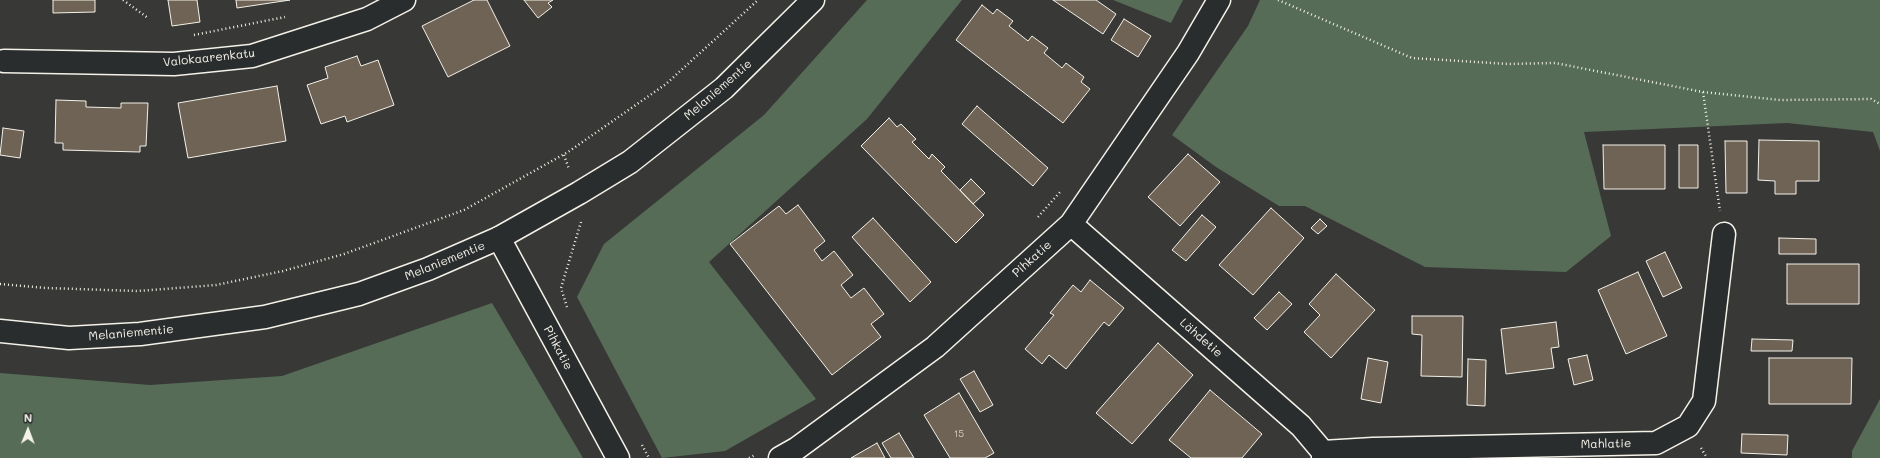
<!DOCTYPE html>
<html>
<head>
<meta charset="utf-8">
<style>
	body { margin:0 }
	#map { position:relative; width:1880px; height:458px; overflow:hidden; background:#383836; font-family:Mali,sans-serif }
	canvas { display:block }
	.north { position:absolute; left:8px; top:410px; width:40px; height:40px; -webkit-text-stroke:3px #2a2d2e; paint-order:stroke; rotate:1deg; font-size:11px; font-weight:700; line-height:16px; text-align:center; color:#f4f1e8 }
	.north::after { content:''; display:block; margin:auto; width:14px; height:18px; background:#f4f1e8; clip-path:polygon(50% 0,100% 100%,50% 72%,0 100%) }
</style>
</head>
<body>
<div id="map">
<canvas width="1880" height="458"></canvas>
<div class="north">N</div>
</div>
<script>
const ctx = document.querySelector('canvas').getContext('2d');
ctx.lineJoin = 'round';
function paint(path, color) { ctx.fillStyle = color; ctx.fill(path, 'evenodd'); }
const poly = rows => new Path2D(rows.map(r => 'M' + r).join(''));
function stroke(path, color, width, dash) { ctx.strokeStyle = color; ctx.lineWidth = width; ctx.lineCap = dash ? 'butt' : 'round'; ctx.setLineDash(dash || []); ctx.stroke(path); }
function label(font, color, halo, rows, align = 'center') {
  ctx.font = font + ' Mali,sans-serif'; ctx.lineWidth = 4; ctx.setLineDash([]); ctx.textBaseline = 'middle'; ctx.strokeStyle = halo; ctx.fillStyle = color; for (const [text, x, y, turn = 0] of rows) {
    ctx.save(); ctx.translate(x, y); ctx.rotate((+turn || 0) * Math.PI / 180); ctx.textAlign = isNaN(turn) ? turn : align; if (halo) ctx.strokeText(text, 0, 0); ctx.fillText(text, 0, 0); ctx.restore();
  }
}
paint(poly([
	[867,0,962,0,867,119,709,262,816,399,725,451,662,458,577,297,604,244,764,115],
	[1113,0,1183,0,1171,23],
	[1260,0,1880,0,1880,151,1873,132,1787,123,1584,132,1611,236,1566,272,1425,267,1305,206,1279,206,1216,167,1172,135,1248,26],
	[492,303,583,458,0,458,0,373,150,385,282,376],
	[1880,399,1880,458,1852,458,1852,451]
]), '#566c57');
const building = poly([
	[53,0,95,0,95,12,53,13,53,0],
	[168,0,197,0,200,22,172,26,168,0],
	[236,0,290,0,237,8,236,0],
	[474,0,487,0,510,46,448,77,422,26,474,0],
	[524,0,553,0,548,3,552,7,538,18,524,0],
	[1053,0,1096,0,1116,14,1103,34,1053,0],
	[982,5,993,14,997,9,1013,21,1009,26,1028,41,1032,36,1048,48,1044,53,1062,68,1066,63,1084,77,1081,82,1090,89,1063,123,956,40,982,5],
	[1124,19,1151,36,1138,57,1111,40,1124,19],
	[357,56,361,66,378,60,394,105,347,122,345,116,321,124,307,85,328,78,325,67,357,56],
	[277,86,286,141,188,158,178,103,277,86],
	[56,100,86,101,86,107,121,108,121,103,148,103,146,146,140,146,140,152,63,150,63,143,55,143,56,100],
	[977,106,1048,168,1033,186,962,124,977,106],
	[889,118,897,127,901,124,916,139,912,142,929,159,932,154,945,167,941,171,984,215,956,243,861,146,889,118],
	[3,128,24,131,20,158,0,155,3,128],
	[1759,140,1819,141,1819,181,1796,181,1796,194,1775,194,1775,181,1758,180,1759,140],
	[1725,141,1747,141,1747,193,1726,193,1725,141],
	[1603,145,1665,145,1665,189,1604,189,1603,145],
	[1679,145,1698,145,1698,188,1679,188,1679,145],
	[1188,154,1220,182,1180,226,1148,197,1188,154],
	[971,179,985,193,973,204,960,190,971,179],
	[798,205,825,241,814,250,822,261,834,251,853,275,841,285,851,298,864,288,884,314,871,324,881,337,832,375,730,244,779,206,786,214,798,205],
	[1271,208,1304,238,1253,295,1219,265,1271,208],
	[1202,215,1216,227,1186,261,1172,250,1202,215],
	[873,218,931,282,910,302,852,237,873,218],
	[1320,219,1327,226,1318,234,1311,228,1320,219],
	[1779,238,1816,239,1816,254,1779,254,1779,238],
	[1665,252,1682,288,1663,297,1646,261,1665,252],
	[1787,264,1859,264,1859,304,1787,304,1787,264],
	[1638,272,1667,336,1626,354,1598,290,1638,272],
	[1336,274,1375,310,1331,358,1304,332,1320,315,1309,304,1336,274],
	[1090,280,1124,308,1109,326,1104,322,1066,369,1049,355,1042,364,1025,349,1054,315,1050,313,1073,285,1081,292,1090,280],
	[1279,292,1292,304,1267,330,1254,318,1279,292],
	[1412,316,1463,316,1462,377,1421,376,1422,335,1412,334,1412,316],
	[1556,322,1559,347,1551,348,1554,368,1506,374,1501,329,1556,322],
	[1752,339,1793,340,1792,351,1751,351,1752,339],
	[1158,343,1193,375,1132,444,1096,413,1158,343],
	[1587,355,1593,380,1574,385,1568,359,1587,355],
	[1368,358,1388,362,1381,403,1361,399,1368,358],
	[1769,358,1852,358,1851,404,1769,404,1769,358],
	[1468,359,1486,360,1485,406,1467,405,1468,359],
	[974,371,993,405,980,412,960,379,974,371],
	[1210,390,1262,434,1242,458,1191,458,1169,440,1210,390],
	[959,393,994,453,985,458,950,458,924,415,959,393],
	[899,433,914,458,891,458,882,443,899,433],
	[1742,434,1788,435,1787,455,1741,453,1742,434],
	[877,443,885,458,851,458,877,443]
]);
paint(building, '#6f6356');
stroke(building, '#f4f1e8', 1);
const street = poly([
	[4,61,174,64,252,56,367,19,404,0],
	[1071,224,1301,426,1323,452,1323,458],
	[499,238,618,458],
	[1323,452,1373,449,1656,443,1688,426,1704,401,1724,234],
	[780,458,796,449,935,347,1071,224,1188,53,1219,0]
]);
const secondary = poly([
	[0,331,69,338,140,334,265,317,359,294,428,269,499,238,579,193,630,162,724,88,813,0]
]);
stroke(street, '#f4f1e8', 25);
stroke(secondary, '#f4f1e8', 25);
stroke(poly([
	[123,0,148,18],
	[1278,0,1412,58,1508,64,1555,63,1703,92,1780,100,1871,99,1880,104],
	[194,35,285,17],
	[1703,92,1720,211],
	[564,155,569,169],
	[1038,217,1060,192],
	[0,284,46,288,138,291,216,285,283,271,344,254,464,210,568,152,666,84,758,0],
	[567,307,561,288,581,222],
	[642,445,649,458],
	[1701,448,1707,458],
	[749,458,755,455]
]), '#f4f1e8', 2.5, [1, 3]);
stroke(street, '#2a2d2e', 22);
stroke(secondary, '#2a2d2e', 22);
label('10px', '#d3cec4', null, [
	["15",959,434]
]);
label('12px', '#f4f1e8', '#2a2d2e', [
	["Valokaarenkatu",209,58,-6],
	["Melaniementie",718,90,-41],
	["Pihkatie",1032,259,-42],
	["Melaniementie",445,261,-22],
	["Melaniementie",131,333,-5],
	["Lähdetie",1201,338,41],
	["Pihkatie",558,348,62],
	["Mahlatie",1606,444,-1]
]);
</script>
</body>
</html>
